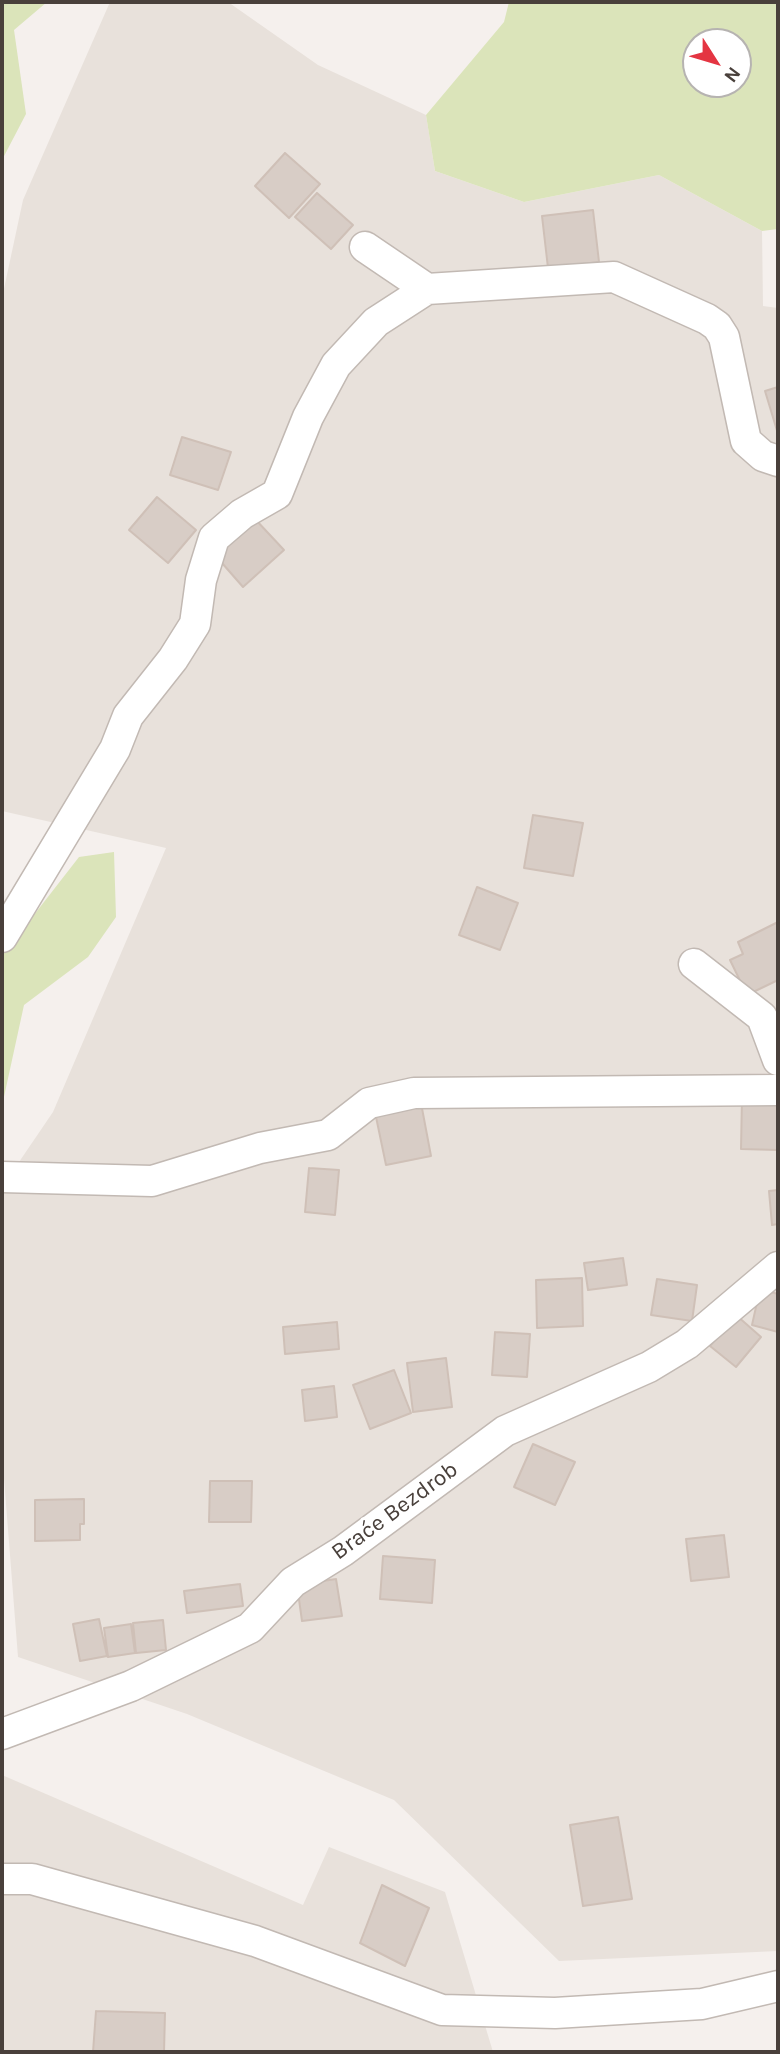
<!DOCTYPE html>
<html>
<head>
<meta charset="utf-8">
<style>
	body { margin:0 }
	#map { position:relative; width:780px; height:2054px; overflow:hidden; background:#f5f0ed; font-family:Karla,sans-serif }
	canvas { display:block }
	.frame { position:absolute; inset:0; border:4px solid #49403b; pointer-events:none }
	.north { position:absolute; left:682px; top:28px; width:70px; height:70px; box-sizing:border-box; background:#fff; border:2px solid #b6b3b1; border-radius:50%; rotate:127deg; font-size:19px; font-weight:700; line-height:28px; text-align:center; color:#49403b }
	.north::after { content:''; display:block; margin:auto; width:24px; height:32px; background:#e43542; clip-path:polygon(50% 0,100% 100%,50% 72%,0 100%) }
</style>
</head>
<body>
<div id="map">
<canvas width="780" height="2054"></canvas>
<div class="frame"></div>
<div class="north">N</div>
</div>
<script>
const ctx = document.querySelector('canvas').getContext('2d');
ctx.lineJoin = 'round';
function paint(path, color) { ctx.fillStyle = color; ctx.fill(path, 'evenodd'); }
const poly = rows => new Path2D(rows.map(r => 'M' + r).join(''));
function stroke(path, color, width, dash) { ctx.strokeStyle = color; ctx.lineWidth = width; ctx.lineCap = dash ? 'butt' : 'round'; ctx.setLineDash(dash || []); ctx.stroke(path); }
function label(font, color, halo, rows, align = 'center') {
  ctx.font = font + ' Karla,sans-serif'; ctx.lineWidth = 6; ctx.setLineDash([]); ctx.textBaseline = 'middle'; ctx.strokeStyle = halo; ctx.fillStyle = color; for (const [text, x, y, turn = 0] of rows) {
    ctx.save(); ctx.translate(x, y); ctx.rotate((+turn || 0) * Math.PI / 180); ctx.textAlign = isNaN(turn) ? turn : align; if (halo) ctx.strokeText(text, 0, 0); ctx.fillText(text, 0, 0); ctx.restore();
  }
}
paint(poly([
	[110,2,228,2,318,65,426,115,435,171,524,202,659,175,762,231,763,306,778,308,778,1951,559,1961,394,1800,187,1714,18,1657,2,1453,2,1187,53,1112,166,848,2,811,2,298,23,200],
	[2,1775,303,1905,329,1847,445,1892,493,2052,2,2052]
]), '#e8e1db');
paint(poly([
	[2,2,47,2,14,30,26,114,2,160],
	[509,2,778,2,778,229,762,231,659,175,524,202,435,171,426,115,504,22],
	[696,42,738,42,738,84,696,84],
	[114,852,116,917,88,957,24,1005,2,1106,2,956,79,857]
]), '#dbe4ba');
const building = poly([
	[285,153,320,184,289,218,255,186,285,153],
	[317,193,353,225,331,249,295,217,317,193],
	[593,210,599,262,548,268,542,216,593,210],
	[778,387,778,434,765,391,778,387],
	[182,437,231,452,218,490,170,475,182,437],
	[157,497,196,530,168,563,129,530,157,497],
	[255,519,284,550,243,587,215,555,255,519],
	[533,815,583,823,573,876,524,868,533,815],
	[477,887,518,903,500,950,459,935,477,887],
	[778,922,778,980,747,995,730,960,743,954,738,942,778,922],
	[742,1097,778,1097,778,1150,741,1149,742,1097],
	[421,1103,431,1156,386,1165,375,1112,421,1103],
	[309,1168,339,1170,335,1215,305,1212,309,1168],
	[778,1190,778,1224,772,1225,769,1191,778,1190],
	[623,1258,627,1285,588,1290,584,1263,623,1258],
	[582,1278,583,1326,537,1328,536,1280,582,1278],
	[657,1279,697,1285,692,1321,651,1315,657,1279],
	[760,1289,778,1294,778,1332,752,1325,760,1289],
	[736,1315,761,1337,736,1367,710,1346,736,1315],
	[337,1322,339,1349,285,1354,283,1327,337,1322],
	[495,1332,530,1334,527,1377,492,1375,495,1332],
	[446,1358,452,1407,413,1412,407,1363,446,1358],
	[394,1370,411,1413,370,1429,353,1385,394,1370],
	[334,1386,337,1417,305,1421,302,1390,334,1386],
	[533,1444,575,1462,555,1505,514,1487,533,1444],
	[210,1481,252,1481,251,1522,209,1522,210,1481],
	[84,1499,84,1524,80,1524,80,1540,35,1541,35,1500,84,1499],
	[724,1535,729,1577,691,1581,686,1539,724,1535],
	[383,1556,435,1560,432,1603,380,1599,383,1556],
	[336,1579,342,1616,302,1621,297,1585,336,1579],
	[240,1584,243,1606,187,1613,184,1591,240,1584],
	[99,1619,107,1656,80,1661,73,1624,99,1619],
	[163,1620,166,1650,136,1653,133,1623,163,1620],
	[131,1624,135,1653,108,1657,104,1628,131,1624],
	[618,1817,632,1899,583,1906,570,1825,618,1817],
	[382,1885,429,1908,405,1966,360,1943,382,1885],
	[96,2011,165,2013,164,2052,93,2052,96,2011]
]);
paint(building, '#d8cdc6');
stroke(building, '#cfc0b7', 2);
const minor = poly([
	[365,247,427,289],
	[2,937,115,749,128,716,173,659,195,624,201,580,214,538,242,514,277,494,308,417,336,365,376,322,427,289,614,277,707,319,717,326,724,337,746,441,763,456,778,461],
	[694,964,762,1017,778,1060],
	[2,1177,152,1181,260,1148,328,1135,369,1103,414,1093,778,1090],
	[2,1734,131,1686,250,1628,293,1582,343,1551,505,1431,649,1367,687,1344,778,1267],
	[2,1879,32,1879,255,1941,442,2010,555,2013,702,2004,778,1986]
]);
stroke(minor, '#c2b9b3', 33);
stroke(minor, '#fff', 30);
label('23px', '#49403b', '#fff', [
	["Braće Bezdrob",395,1511,-36]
]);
</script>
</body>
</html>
